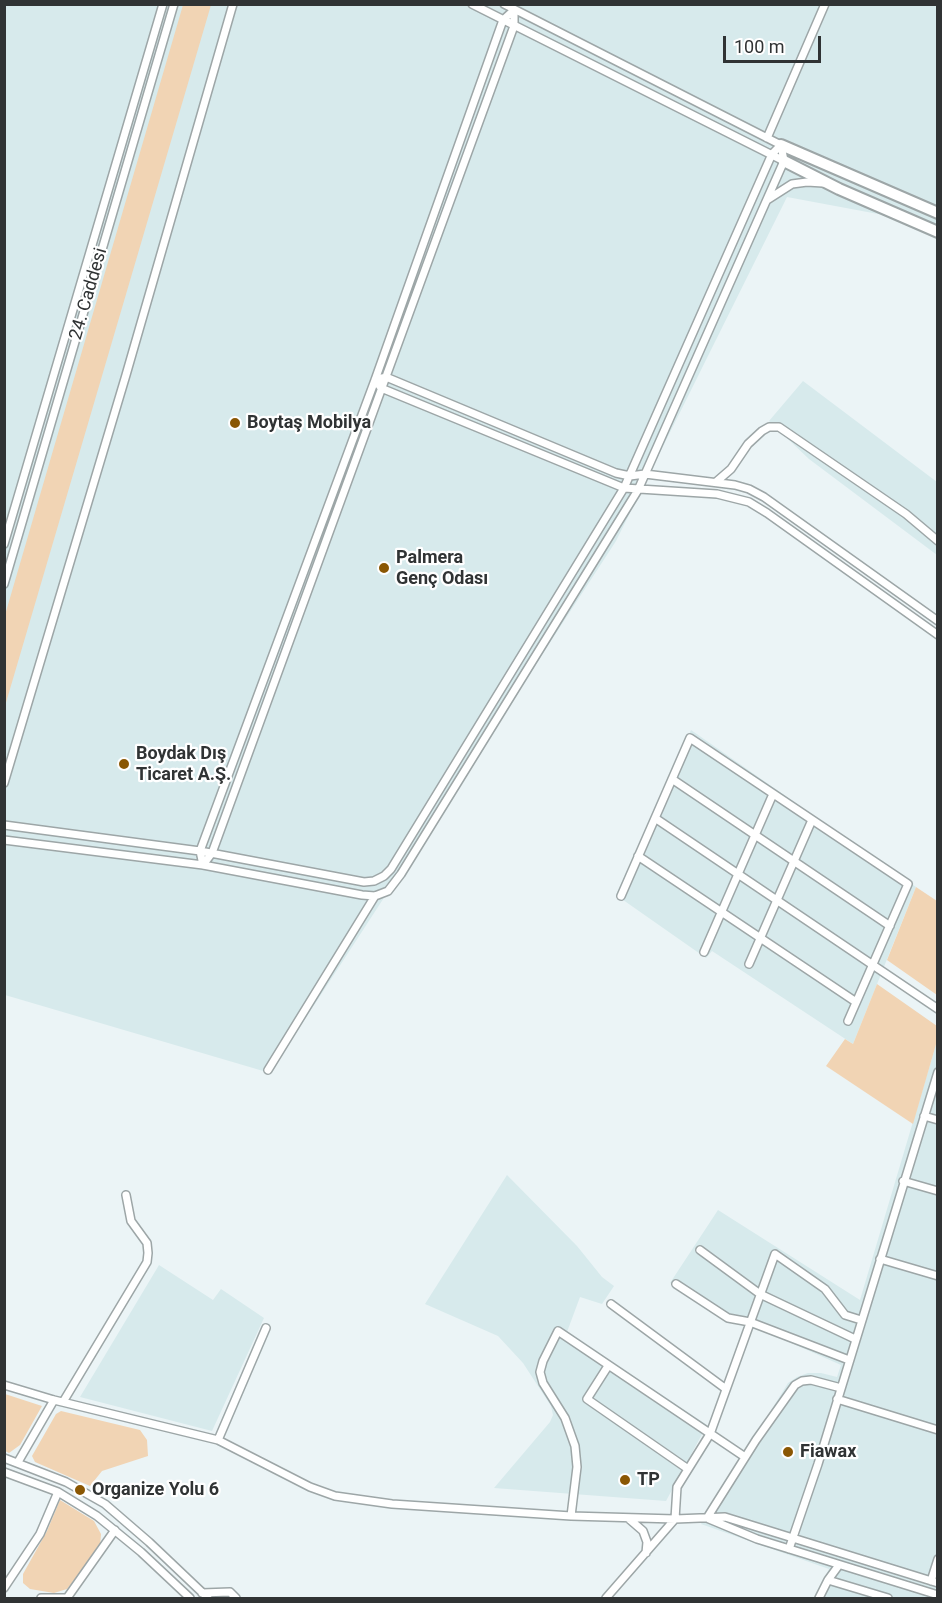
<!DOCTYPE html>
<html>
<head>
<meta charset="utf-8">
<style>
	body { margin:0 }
	#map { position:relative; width:942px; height:1603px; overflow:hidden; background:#ebf4f6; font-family:Roboto,sans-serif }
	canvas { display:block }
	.frame { position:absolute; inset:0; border:6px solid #303334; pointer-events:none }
	.scale { position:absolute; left:723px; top:36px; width:98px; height:27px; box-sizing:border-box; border:3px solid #303334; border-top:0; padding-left:8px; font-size:18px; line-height:21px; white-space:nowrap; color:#303334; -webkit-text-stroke:4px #fff; paint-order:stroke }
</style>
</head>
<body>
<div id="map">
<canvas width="942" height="1603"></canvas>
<div class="frame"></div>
<div class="scale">100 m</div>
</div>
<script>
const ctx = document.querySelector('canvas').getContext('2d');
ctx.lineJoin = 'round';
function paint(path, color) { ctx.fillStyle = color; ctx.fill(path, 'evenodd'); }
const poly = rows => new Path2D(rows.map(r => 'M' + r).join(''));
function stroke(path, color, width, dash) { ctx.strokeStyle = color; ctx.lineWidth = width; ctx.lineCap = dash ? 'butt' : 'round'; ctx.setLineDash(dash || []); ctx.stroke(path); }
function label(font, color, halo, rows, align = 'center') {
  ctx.font = font + ' Roboto,sans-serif'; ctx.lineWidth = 4.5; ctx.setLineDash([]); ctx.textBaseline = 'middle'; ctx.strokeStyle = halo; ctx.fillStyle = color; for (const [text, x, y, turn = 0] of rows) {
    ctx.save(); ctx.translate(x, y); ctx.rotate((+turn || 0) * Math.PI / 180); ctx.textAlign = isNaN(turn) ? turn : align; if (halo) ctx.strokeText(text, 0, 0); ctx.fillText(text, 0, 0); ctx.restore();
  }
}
paint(poly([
	[4,5,937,5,937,225,787,197,616,541,270,1073,5,995],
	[803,381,937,482,936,510,938,512,937,555,809,459,769,421],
	[691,730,916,887,853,1044,712,951,706,958,616,895],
	[937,1041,937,1598,815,1598,829,1569,701,1524,788,1383,797,1377,808,1373,821,1373,837,1377,841,1365,744,1322,670,1283,718,1210,860,1300],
	[507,1175,577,1246,602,1277,614,1286,602,1304,580,1297,567,1332,707,1425,666,1501,494,1488,550,1422,553,1415,551,1406,523,1363,498,1336,425,1304],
	[159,1265,213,1300,221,1289,264,1318,212,1431,80,1397]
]), '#d7eaec');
paint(poly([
	[183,5,211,5,5,706,5,615],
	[916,887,937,901,937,995,887,960],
	[877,984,937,1026,937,1041,913,1124,826,1066,845,1039,853,1044],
	[5,1394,42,1406,20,1445,9,1453,5,1451],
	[61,1411,140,1430,147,1440,148,1456,102,1471,90,1486,35,1462,32,1456,56,1414],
	[60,1500,94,1521,101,1534,100,1547,67,1589,54,1593,30,1589,23,1583,23,1574,47,1531]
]), '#f1d4b4');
const minor = poly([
	[472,4,784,161],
	[504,4,781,145],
	[767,138,825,4],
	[767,200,792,184,807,182,823,183],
	[716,482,731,469,748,444,762,431,769,427,779,427,906,514,938,541],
	[4,544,163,4],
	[4,584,174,4],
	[938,621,764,497,749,489,735,485,645,474,630,476,616,473,386,377,375,380,381,388,624,488,717,494,749,502,767,513,938,635],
	[672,779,890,926],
	[4,783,126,375,233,4],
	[655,818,938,1009],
	[4,825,200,851,364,882,374,881,384,876,391,869,624,488,772,154,781,145],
	[4,840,203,865,362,895,375,896,388,891,401,874,638,490,784,161,781,145],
	[638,856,856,1002],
	[203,865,200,851,375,380,503,20,514,10],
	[203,865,212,853,514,26,514,10],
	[621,896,690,738,908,884,848,1021],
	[704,952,773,794],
	[749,964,812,820],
	[268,1070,375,896],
	[924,1116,938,1120],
	[903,1181,938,1191],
	[700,1250,760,1294,855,1339],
	[880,1259,938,1276],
	[676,1284,728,1318,750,1322,849,1360],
	[611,1304,726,1389],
	[608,1366,587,1399,688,1469],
	[4,1385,54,1400,218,1440,310,1487,335,1496,392,1504,571,1516,675,1519,725,1517,938,1583],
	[837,1399,938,1430],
	[63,1402,147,1262,148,1253,147,1243,131,1221,126,1195],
	[218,1440,266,1328],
	[4,1458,66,1482,105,1504,149,1542,208,1598],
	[18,1462,54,1400],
	[4,1472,58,1492,97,1516,141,1552,190,1598],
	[571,1516,577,1467,575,1446,565,1418,543,1383,540,1372,543,1361,558,1331,745,1457],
	[628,1518,643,1531,647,1542,646,1553],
	[707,1518,756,1440,795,1385,802,1381,811,1380,841,1388],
	[675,1519,677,1487,710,1434,775,1254,825,1289,845,1315,861,1320],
	[709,1519,757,1539,938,1595],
	[789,1549,818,1464,938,1072],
	[839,1565,828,1580,888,1598],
	[931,1581,938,1559],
	[4,1588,40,1534,58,1492],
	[202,1593,230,1592,236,1598],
	[41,1598,67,1598],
	[67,1598,115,1530],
	[606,1598,675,1519],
	[819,1598,828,1580]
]);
const highway = poly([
	[781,145,938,213],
	[784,161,839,189,938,232]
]);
stroke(minor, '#9da6a7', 10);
stroke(highway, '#9da6a7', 14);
stroke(minor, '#fff', 7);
stroke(highway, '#fff', 10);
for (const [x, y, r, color] of [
	[235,423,6,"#8a5703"],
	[384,568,6,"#8a5703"],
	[124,764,6,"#8a5703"],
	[788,1452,6,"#8a5703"],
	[625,1480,6,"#8a5703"],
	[80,1490,6,"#8a5703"]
]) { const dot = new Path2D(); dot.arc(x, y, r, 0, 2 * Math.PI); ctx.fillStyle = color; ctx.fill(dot); stroke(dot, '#fff', 2); }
label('18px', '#303334', '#fff', [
	["24. Caddesi",89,294,-74]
]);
label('bold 18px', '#303334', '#fff', [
	["Boytaş Mobilya",247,423],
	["Palmera",396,558],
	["Genç Odası",396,579],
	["Boydak Dış",136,754],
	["Ticaret A.Ş.",136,775],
	["Fiawax",800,1452],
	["TP",637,1480],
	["Organize Yolu 6",92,1490]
], 'left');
</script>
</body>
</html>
